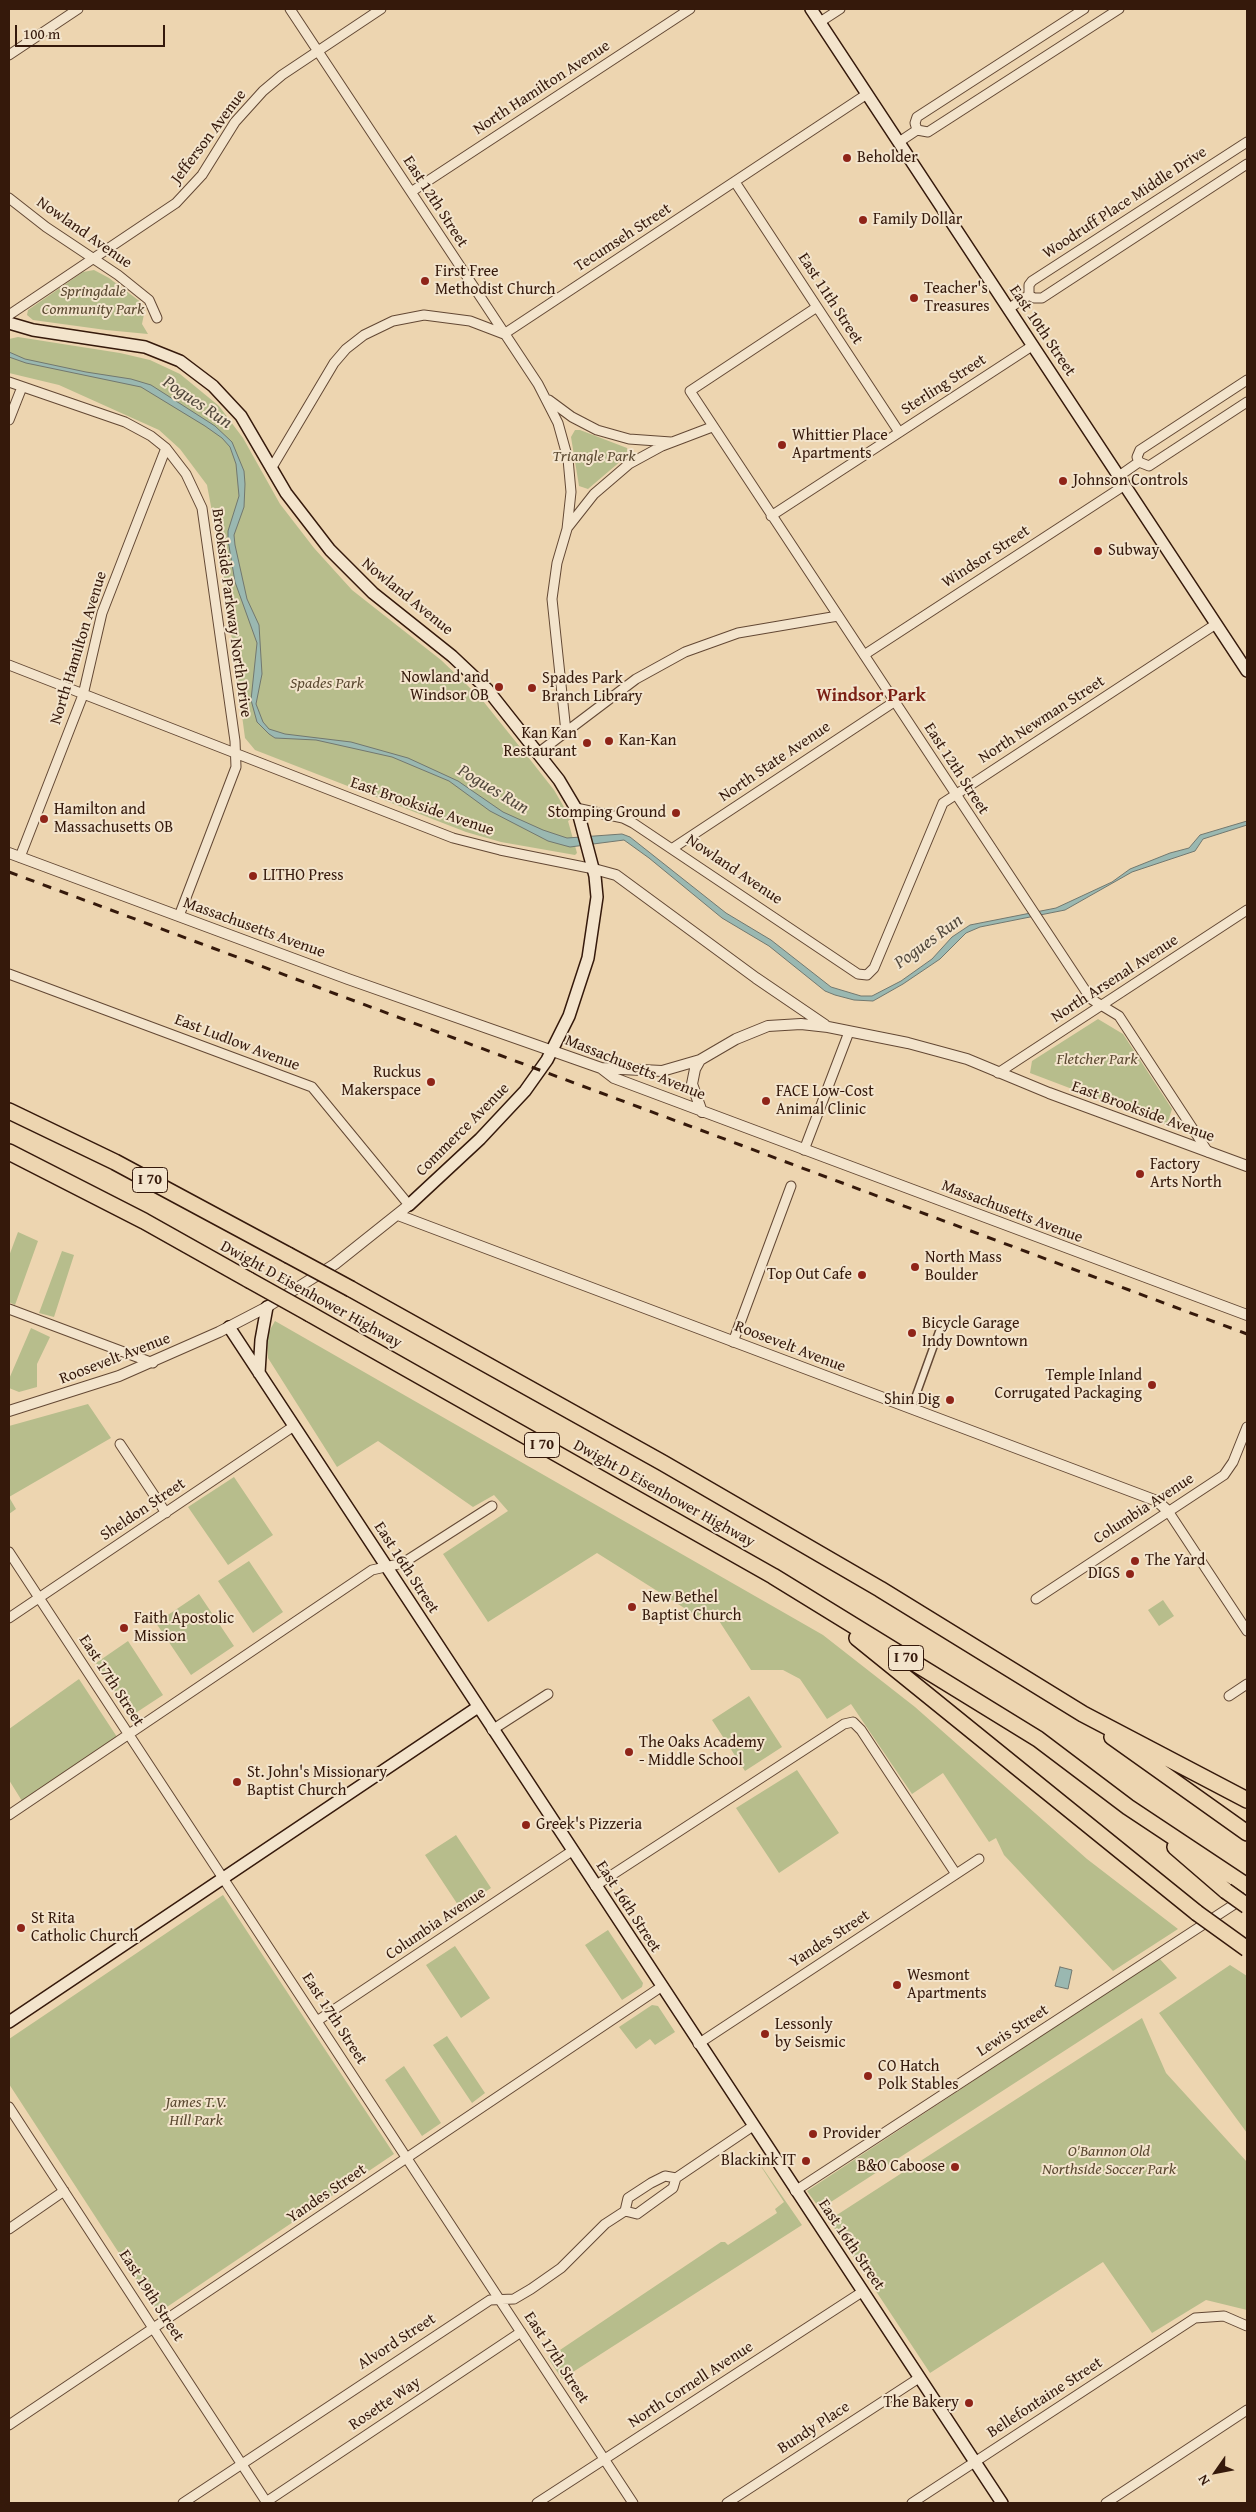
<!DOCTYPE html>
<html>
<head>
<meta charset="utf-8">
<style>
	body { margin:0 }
	#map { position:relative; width:1256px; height:2512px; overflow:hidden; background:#edd5b0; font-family:"Gentium Book Plus",serif }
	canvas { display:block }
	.frame { position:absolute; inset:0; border:10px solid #35190b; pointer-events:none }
	.north { position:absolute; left:1191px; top:2447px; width:50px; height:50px; -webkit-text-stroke:4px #f3e4cc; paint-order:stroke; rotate:237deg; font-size:14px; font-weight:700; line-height:20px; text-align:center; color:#35190b }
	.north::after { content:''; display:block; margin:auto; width:18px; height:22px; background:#35190b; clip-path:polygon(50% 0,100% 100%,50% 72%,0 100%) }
	.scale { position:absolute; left:15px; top:25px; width:150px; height:22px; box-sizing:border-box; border:2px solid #35190b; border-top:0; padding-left:6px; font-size:15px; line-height:18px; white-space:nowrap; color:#35190b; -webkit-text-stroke:4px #f3e4cc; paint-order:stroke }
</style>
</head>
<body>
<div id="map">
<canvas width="1256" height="2512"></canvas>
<div class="frame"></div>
<div class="north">N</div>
<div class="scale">100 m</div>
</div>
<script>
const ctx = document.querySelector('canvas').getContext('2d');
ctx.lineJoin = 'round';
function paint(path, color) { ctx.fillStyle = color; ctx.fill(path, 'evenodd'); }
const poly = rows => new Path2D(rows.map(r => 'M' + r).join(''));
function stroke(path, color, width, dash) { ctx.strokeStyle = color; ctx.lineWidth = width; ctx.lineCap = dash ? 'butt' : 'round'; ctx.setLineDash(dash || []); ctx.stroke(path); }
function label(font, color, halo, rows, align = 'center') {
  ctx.font = font + ' "Gentium Book Plus",serif'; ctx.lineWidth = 4; ctx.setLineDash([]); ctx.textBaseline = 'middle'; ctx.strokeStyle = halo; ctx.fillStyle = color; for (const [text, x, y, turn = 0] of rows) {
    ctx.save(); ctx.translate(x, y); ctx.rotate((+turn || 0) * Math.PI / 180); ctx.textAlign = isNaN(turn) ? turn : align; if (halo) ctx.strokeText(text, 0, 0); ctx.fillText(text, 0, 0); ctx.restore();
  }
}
paint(poly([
	[94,270,109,278,142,303,145,309,142,324,148,334,106,330,33,320,27,315,28,310,83,272],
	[18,337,120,353,150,360,180,374,219,406,243,438,280,504,314,548,352,590,441,660,463,681,483,701,532,762,554,790,571,819,568,821,577,853,575,855,501,842,466,832,255,750,245,738,222,565,207,485,180,449,159,430,59,385,9,373,9,339],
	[575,430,580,430,627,448,629,454,588,489,579,486,571,437],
	[1098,1019,1123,1034,1172,1109,1167,1125,1030,1073,1032,1061],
	[18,1232,38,1241,15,1305,9,1302,9,1256],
	[62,1251,74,1255,54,1317,39,1313],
	[275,1321,823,1635,915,1707,1087,1859,1178,1929,1113,1971,1004,1855,996,1838,989,1842,943,1773,912,1794,851,1704,827,1719,800,1679,783,1670,751,1670,712,1610,697,1616,597,1553,488,1622,443,1554,508,1511,494,1495,473,1507,378,1441,337,1467,268,1358,267,1335],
	[31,1328,50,1337,37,1364,37,1387,19,1392,9,1388,9,1379],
	[88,1404,111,1438,9,1497,16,1509,9,1514,9,1426],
	[234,1477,273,1535,228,1565,188,1507],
	[249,1561,283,1612,253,1633,218,1581],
	[199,1594,234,1646,191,1675,156,1623],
	[1163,1600,1174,1616,1159,1626,1148,1610],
	[128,1641,163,1695,131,1716,96,1663],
	[79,1679,117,1737,22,1801,9,1780,9,1729],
	[749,1696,782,1747,745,1771,712,1720],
	[797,1770,839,1833,779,1873,736,1808],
	[456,1835,491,1888,460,1908,425,1855],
	[223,1895,394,2154,158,2313,9,2084,9,2039],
	[608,1930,643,1983,642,1987,622,2000,585,1945],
	[455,1946,490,1998,461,2018,426,1965],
	[1159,1958,1177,1978,820,2209,807,2191],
	[1230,1965,1247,1976,1247,2133,1159,2013],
	[652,2005,658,2006,675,2032,655,2045,650,2039,636,2049,619,2027],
	[1142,2018,1166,2073,1247,2162,1247,2310,1206,2300,1152,2333,1103,2262,930,2373,829,2220],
	[447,2036,485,2093,472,2103,433,2045],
	[404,2066,441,2123,422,2136,385,2080],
	[751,2151,802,2225,562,2379,548,2358,721,2242,725,2242,728,2245,777,2213,775,2209,784,2202]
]), '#b7bd8c');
const water = poly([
	[9,352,25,359,86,372,131,379,151,385,215,426,232,442,244,471,245,484,244,507,234,535,235,545,247,599,259,625,262,674,256,704,263,722,269,729,285,734,351,742,408,758,458,781,503,812,543,830,567,838,622,834,630,837,726,913,771,940,831,987,861,996,872,996,901,981,932,959,952,937,970,925,1056,908,1112,882,1130,869,1170,853,1189,848,1200,835,1247,821,1247,825,1203,839,1195,851,1132,872,1065,910,980,927,966,933,940,959,903,984,873,1001,854,1000,835,995,825,991,769,946,722,918,649,858,624,840,570,847,548,841,490,811,449,781,392,757,316,740,275,738,269,734,257,722,251,700,257,643,235,582,228,540,228,531,239,496,236,464,230,447,222,438,205,426,141,387,26,363,9,357,9,352],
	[1060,1967,1072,1970,1068,1989,1055,1986,1060,1967]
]);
paint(water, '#9ab8b1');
stroke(water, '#72786f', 1);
const pedestrian = poly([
	[911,1409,941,1326]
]);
const minor = poly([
	[290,9,538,384,558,423,568,459,571,492,567,529,557,563,552,599,566,732],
	[1084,9,917,117,915,123,917,130,928,132,1119,9],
	[820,22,840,9],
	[9,55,78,9],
	[899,142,917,130],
	[1247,142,1032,281,1029,285,1029,295,1034,298,1042,298,1247,164],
	[735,182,899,432],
	[411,192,690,9],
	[9,198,46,227,118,275,149,300,157,318],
	[817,307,690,391,1091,999,1119,1016,1208,1152],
	[1008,309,1029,295],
	[9,315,176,203,202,175,235,122,263,91,282,75,381,9],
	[1247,380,1140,450,1137,457,1139,462,1149,466,1247,402],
	[9,382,125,422,151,436,166,448,186,474,202,508,235,741,236,767,179,916],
	[549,400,572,417,597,430,629,439,671,442],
	[9,420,22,387],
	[271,469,334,363,346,349,364,335,393,321,424,315,470,321,504,334,867,94],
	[1119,476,1139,462],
	[771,516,1032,346],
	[568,527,594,494,629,464,662,446,712,427],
	[864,655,1125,485],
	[9,665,453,838,500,850,594,869],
	[538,753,636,679,685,652,738,633,838,616],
	[576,808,623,818,633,823,858,974,867,975,874,968,943,803,1216,624],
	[673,848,894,702],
	[20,857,83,695,102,613,166,448],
	[9,974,312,1087,409,1205],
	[998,1073,1247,910],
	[804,1150,849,1032],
	[9,1309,153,1363],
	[733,1342,791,1186],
	[120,1444,166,1513],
	[1168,1511,1247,1631],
	[9,1552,633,2503],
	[1036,1599,1224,1475,1233,1462,1247,1427],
	[9,1618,294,1426],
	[1229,1696,1247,1684],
	[492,1730,548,1694],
	[9,1815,372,1570,403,1563,492,1506],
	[595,1886,844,1724,853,1722,861,1730,956,1874],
	[317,2021,572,1851],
	[698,2044,979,1859],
	[9,2107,267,2503],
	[795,2191,1247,1896],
	[625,2211,628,2198,651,2183,665,2176,676,2178],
	[9,2229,64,2191],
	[9,2425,661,1987],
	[266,2502,521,2332],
	[183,2503,490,2300,514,2299,531,2289,561,2268,605,2224,625,2211,637,2214,648,2206,673,2188,676,2178,753,2126],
	[537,2503,862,2292],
	[727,2503,919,2378],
	[912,2503,1195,2318,1224,2316,1247,2326],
	[1106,2503,1247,2410]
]);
const tertiary = poly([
	[9,853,348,979,601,1068,614,1078,1247,1315],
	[594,869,616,875,756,978,825,1025],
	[700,1060,695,1069,692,1084,702,1112],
	[601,1068,662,1071,700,1060,736,1039,768,1026,801,1024,828,1027,908,1043,967,1059,1049,1093,1247,1166],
	[398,1215,1157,1501,1168,1511],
	[9,1411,119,1376,219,1332,267,1307,335,1264,409,1205]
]);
const secondary = poly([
	[811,9,1247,671],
	[9,323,33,330,145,347,180,361,213,386,241,416,286,493,330,550,373,593,452,656,487,689,559,780,578,812,595,876,597,897,588,958,569,1016,547,1060,525,1091,480,1139,409,1205],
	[229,1327,1002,2503],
	[259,1373,261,1340,267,1307],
	[9,2022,478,1707]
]);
const motorway = poly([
	[9,1111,115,1162,288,1255],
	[9,1152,144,1221,249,1280],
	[351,1289,663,1463,880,1589,1083,1714,1247,1800],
	[310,1314,773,1576,1038,1739,1128,1807,1247,1886],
	[857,1638,1197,1913],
	[1112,1737,1247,1833],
	[1175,1847,1226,1891]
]);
stroke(pedestrian, '#634834', 9);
stroke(minor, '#634834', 11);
stroke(tertiary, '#634834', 12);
stroke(secondary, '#35190b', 14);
stroke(motorway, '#35190b', 18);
stroke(pedestrian, '#f3e4cc', 6);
stroke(minor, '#f3e4cc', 9);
stroke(tertiary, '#f3e4cc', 10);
stroke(secondary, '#f3e4cc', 11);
stroke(motorway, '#edd5b0', 15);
stroke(poly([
	[9,872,1247,1334]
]), '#35190b', 3, [9, 9]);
const motorwayBridge = poly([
	[288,1255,351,1289],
	[249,1280,310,1314],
	[1226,1891,1247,1906],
	[1197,1913,1247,1949]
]);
stroke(motorwayBridge, '#35190b', 18, []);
stroke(motorwayBridge, '#edd5b0', 15);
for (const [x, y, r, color] of [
	[847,158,5,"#8f2418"],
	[863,220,5,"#8f2418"],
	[425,281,5,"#8f2418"],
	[914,298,5,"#8f2418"],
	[782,445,5,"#8f2418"],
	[1063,481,5,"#8f2418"],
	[1098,551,5,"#8f2418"],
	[499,687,5,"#8f2418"],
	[532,688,5,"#8f2418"],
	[609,741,5,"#8f2418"],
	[587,743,5,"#8f2418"],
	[676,813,5,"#8f2418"],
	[44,819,5,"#8f2418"],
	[253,876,5,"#8f2418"],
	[431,1082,5,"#8f2418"],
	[766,1101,5,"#8f2418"],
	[1140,1174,5,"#8f2418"],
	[915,1267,5,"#8f2418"],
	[862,1275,5,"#8f2418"],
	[912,1333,5,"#8f2418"],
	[1152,1385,5,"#8f2418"],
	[950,1400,5,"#8f2418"],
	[1135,1561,5,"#8f2418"],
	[1130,1574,5,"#8f2418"],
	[632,1607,5,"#8f2418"],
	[124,1628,5,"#8f2418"],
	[629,1752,5,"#8f2418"],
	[237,1782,5,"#8f2418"],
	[526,1825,5,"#8f2418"],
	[21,1928,5,"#8f2418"],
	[897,1985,5,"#8f2418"],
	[765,2034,5,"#8f2418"],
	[868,2076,5,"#8f2418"],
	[813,2134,5,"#8f2418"],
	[806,2161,5,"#8f2418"],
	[955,2167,5,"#8f2418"],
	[969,2403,5,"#8f2418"]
]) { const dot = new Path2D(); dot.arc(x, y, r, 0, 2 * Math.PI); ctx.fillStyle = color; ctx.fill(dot); stroke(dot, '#f3e4cc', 2); }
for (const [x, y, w] of [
	[150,1180,35],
	[542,1445,35],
	[906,1658,35]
]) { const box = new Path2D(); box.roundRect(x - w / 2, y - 12.5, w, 25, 4); ctx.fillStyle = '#f3e4cc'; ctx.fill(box); stroke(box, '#35190b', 1); }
label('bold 15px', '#35190b', null, [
	["I 70",150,1180],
	["I 70",542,1445],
	["I 70",906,1658]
]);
label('16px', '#35190b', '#f3e4cc', [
	["North Hamilton Avenue",542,88,-33],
	["Jefferson Avenue",209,137,-53],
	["East 12th Street",435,202,57],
	["Woodruff Place Middle Drive",1125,203,-33],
	["Nowland Avenue",84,233,35],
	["Tecumseh Street",623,238,-33],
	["East 11th Street",830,299,57],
	["East 10th Street",1042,331,56],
	["Sterling Street",944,385,-33],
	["Windsor Street",986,557,-33],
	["Nowland Avenue",407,597,39],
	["Brookside Parkway North Drive",231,613,82],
	["North Hamilton Avenue",79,648,-73],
	["North Newman Street",1042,720,-33],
	["North State Avenue",775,762,-34],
	["East 12th Street",956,769,57],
	["East Brookside Avenue",422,807,19],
	["Nowland Avenue",734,870,34],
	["Massachusetts Avenue",254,928,20],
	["North Arsenal Avenue",1115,979,-33],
	["East Ludlow Avenue",237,1043,21],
	["Massachusetts Avenue",635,1068,22],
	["East Brookside Avenue",1143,1112,20],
	["Commerce Avenue",463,1130,-45],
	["Massachusetts Avenue",1012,1212,21],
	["Dwight D Eisenhower Highway",311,1295,29],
	["Roosevelt Avenue",790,1347,21],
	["Roosevelt Avenue",115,1359,-21],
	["Dwight D Eisenhower Highway",664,1494,29],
	["Columbia Avenue",1144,1509,-33],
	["Sheldon Street",143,1510,-34],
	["East 16th Street",406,1568,57],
	["East 17th Street",111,1681,57],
	["East 16th Street",628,1907,57],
	["Columbia Avenue",436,1924,-34],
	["Yandes Street",830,1939,-33],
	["East 17th Street",334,2019,57],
	["Lewis Street",1013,2031,-33],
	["Yandes Street",327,2194,-34],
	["East 16th Street",851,2245,56],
	["East 19th Street",151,2296,57],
	["Alvord Street",397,2342,-33],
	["East 17th Street",556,2358,57],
	["North Cornell Avenue",691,2385,-33],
	["Bellefontaine Street",1045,2398,-33],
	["Rosette Way",385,2404,-34],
	["Bundy Place",814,2428,-33]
]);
label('16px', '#35190b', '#f3e4cc', [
	["Beholder",857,158],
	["Family Dollar",873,220],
	["First Free",435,272],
	["Methodist Church",435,290],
	["Teacher's",924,289],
	["Treasures",924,307],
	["Whittier Place",792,436],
	["Apartments",792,454],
	["Johnson Controls",1073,481],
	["Subway",1108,551],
	["Nowland and",489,678,"right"],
	["Windsor OB",489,696,"right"],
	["Spades Park",542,679],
	["Branch Library",542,697],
	["Kan Kan",577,734,"right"],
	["Restaurant",577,752,"right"],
	["Kan-Kan",619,741],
	["Hamilton and",54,810],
	["Massachusetts OB",54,828],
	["Stomping Ground",666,813,"right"],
	["LITHO Press",263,876],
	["Ruckus",421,1073,"right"],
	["Makerspace",421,1091,"right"],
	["FACE Low-Cost",776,1092],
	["Animal Clinic",776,1110],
	["Factory",1150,1165],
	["Arts North",1150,1183],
	["North Mass",925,1258],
	["Boulder",925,1276],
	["Top Out Cafe",852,1275,"right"],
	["Bicycle Garage",922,1324],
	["Indy Downtown",922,1342],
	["Temple Inland",1142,1376,"right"],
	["Corrugated Packaging",1142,1394,"right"],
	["Shin Dig",940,1400,"right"],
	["The Yard",1145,1561],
	["DIGS",1120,1574,"right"],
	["New Bethel",642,1598],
	["Baptist Church",642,1616],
	["Faith Apostolic",134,1619],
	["Mission",134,1637],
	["The Oaks Academy",639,1743],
	["- Middle School",639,1761],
	["St. John's Missionary",247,1773],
	["Baptist Church",247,1791],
	["Greek's Pizzeria",536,1825],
	["St Rita",31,1919],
	["Catholic Church",31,1937],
	["Wesmont",907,1976],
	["Apartments",907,1994],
	["Lessonly",775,2025],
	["by Seismic",775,2043],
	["CO Hatch",878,2067],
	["Polk Stables",878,2085],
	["Provider",823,2134],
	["Blackink IT",796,2161,"right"],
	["B&O Caboose",945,2167,"right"],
	["The Bakery",959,2403,"right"]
], 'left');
label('italic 16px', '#5c4a32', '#f3e4cc', [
	["Springdale",93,292],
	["Community Park",93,310],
	["Triangle Park",594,457],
	["Spades Park",327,684],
	["Fletcher Park",1097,1060],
	["James T.V.",196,2103],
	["Hill Park",196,2121],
	["O'Bannon Old",1109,2152],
	["Northside Soccer Park",1109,2170]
]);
label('italic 18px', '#53493d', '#f3e4cc', [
	["Pogues Run",197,403,34],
	["Pogues Run",493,790,31],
	["Pogues Run",929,942,-36]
]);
label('bold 18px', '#7a1f14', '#f3e4cc', [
	["Windsor Park",871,696]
]);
</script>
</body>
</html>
